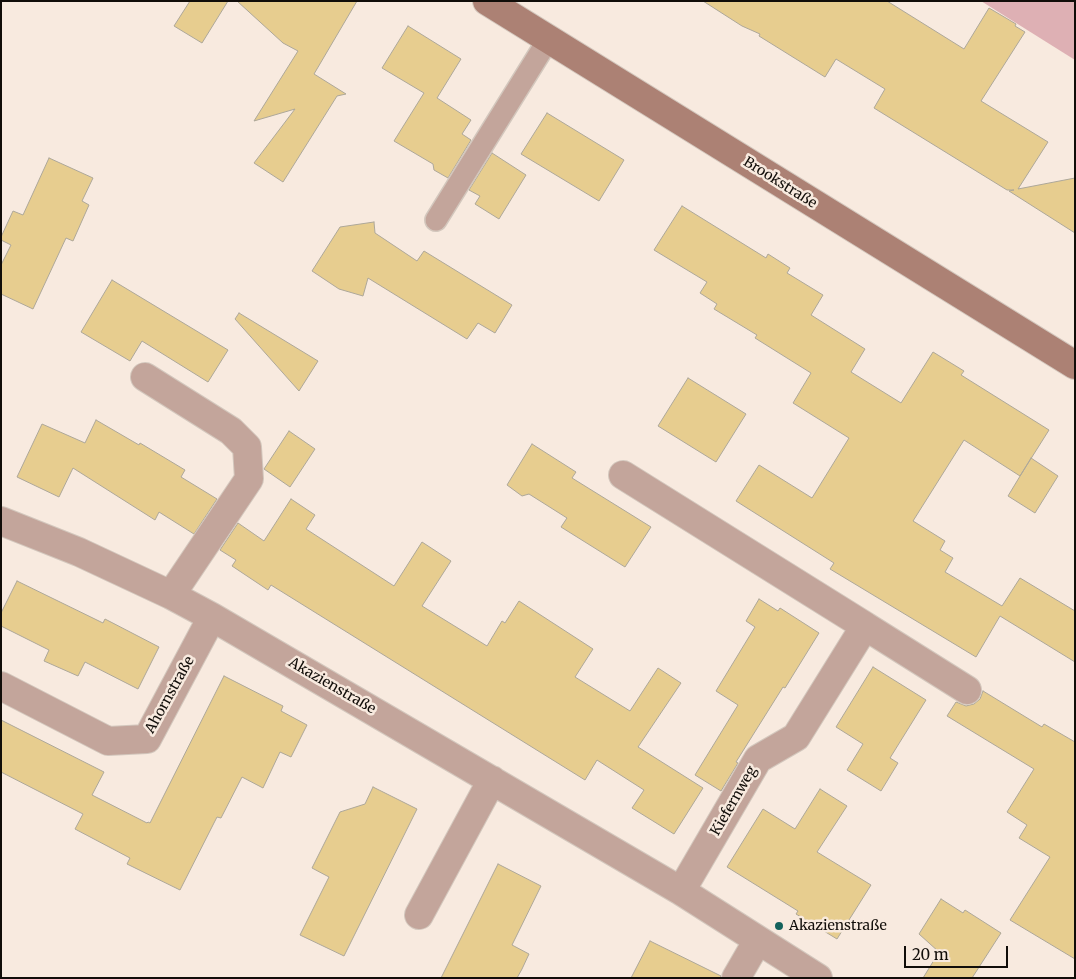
<!DOCTYPE html>
<html>
<head>
<meta charset="utf-8">
<style>
	body { margin:0 }
	#map { position:relative; width:1076px; height:979px; overflow:hidden; background:#f8eadf; font-family:Merriweather,serif }
	canvas { display:block }
	.frame { position:absolute; inset:0; border:2px solid #110d09; pointer-events:none }
	.scale { position:absolute; left:904px; top:946px; width:104px; height:22px; box-sizing:border-box; border:2px solid #110d09; border-top:0; padding-left:6px; font-size:15px; line-height:18px; white-space:nowrap; color:#110d09; -webkit-text-stroke:4px #f8eadf; paint-order:stroke }
</style>
</head>
<body>
<div id="map">
<canvas width="1076" height="979"></canvas>
<div class="frame"></div>
<div class="scale">20 m</div>
</div>
<script>
const ctx = document.querySelector('canvas').getContext('2d');
ctx.lineJoin = 'round';
function paint(path, color) { ctx.fillStyle = color; ctx.fill(path, 'evenodd'); }
const poly = rows => new Path2D(rows.map(r => 'M' + r).join(''));
function stroke(path, color, width, dash) { ctx.strokeStyle = color; ctx.lineWidth = width; ctx.lineCap = dash ? 'butt' : 'round'; ctx.setLineDash(dash || []); ctx.stroke(path); }
function label(font, color, halo, rows, align = 'center') {
  ctx.font = font + ' Merriweather,serif'; ctx.lineWidth = 5; ctx.setLineDash([]); ctx.textBaseline = 'middle'; ctx.strokeStyle = halo; ctx.fillStyle = color; for (const [text, x, y, turn = 0] of rows) {
    ctx.save(); ctx.translate(x, y); ctx.rotate((+turn || 0) * Math.PI / 180); ctx.textAlign = isNaN(turn) ? turn : align; if (halo) ctx.strokeText(text, 0, 0); ctx.fillText(text, 0, 0); ctx.restore();
  }
}
paint(poly([
	[981,1,1075,1,1075,60]
]), '#deb0b4');
const building = poly([
	[190,1,228,1,202,43,174,26,190,1],
	[237,1,357,1,314,74,346,94,337,96,283,182,254,163,295,109,254,121,298,51,283,43,237,1],
	[703,1,887,1,964,49,989,8,1016,24,1015,26,1025,32,981,101,1048,142,1018,189,1075,178,1075,233,1009,191,1014,190,1007,190,874,108,885,89,836,59,825,77,759,36,760,34,742,26,703,1],
	[408,26,461,59,437,98,471,120,462,134,471,140,448,178,434,170,433,164,394,141,424,93,382,68,408,26],
	[547,113,624,160,599,201,521,154,547,113],
	[492,153,526,175,499,219,475,204,480,196,469,190,492,153],
	[49,158,93,178,82,201,89,205,73,241,66,238,33,309,1,294,1,265,11,245,1,240,1,237,13,211,23,215,49,158],
	[682,206,766,258,768,254,790,268,787,273,823,295,811,315,865,349,851,372,901,403,933,352,964,371,961,375,1049,430,1020,476,964,440,913,521,945,541,940,550,953,558,945,572,1002,606,1020,578,1075,611,1075,662,1000,616,976,657,830,569,834,563,736,501,759,465,812,498,849,438,793,403,811,373,755,338,757,335,714,309,717,304,700,293,707,282,654,250,682,206],
	[374,222,375,233,417,261,424,251,512,305,495,333,478,323,467,339,368,278,363,296,339,289,312,271,340,227,374,222],
	[112,280,228,350,208,382,142,341,130,361,81,332,112,280],
	[239,313,318,361,299,391,235,319,239,313],
	[688,378,746,414,716,462,658,426,688,378],
	[96,420,139,445,140,443,185,470,181,477,217,499,194,534,159,512,155,520,73,468,59,497,17,477,42,424,85,443,96,420],
	[289,431,315,449,290,487,264,469,289,431],
	[532,444,576,472,572,478,651,527,625,567,561,527,567,518,529,494,522,496,507,485,532,444],
	[1031,458,1058,476,1035,513,1008,496,1031,458],
	[291,499,315,515,306,529,394,586,422,542,451,561,422,606,487,646,502,621,505,623,519,601,593,649,575,677,630,711,658,668,681,683,638,747,703,788,674,834,632,808,644,790,597,760,585,780,271,585,268,590,232,566,236,560,220,550,238,523,264,541,291,499],
	[17,581,103,623,105,619,159,647,138,689,85,662,78,676,44,661,49,650,1,626,1,613,17,581],
	[759,599,778,611,780,608,819,633,785,688,783,687,736,762,738,763,721,791,695,775,738,705,716,691,755,627,746,621,759,599],
	[873,667,926,700,890,758,898,763,881,791,847,770,863,744,836,727,873,667],
	[224,676,283,706,281,711,307,725,291,757,280,752,263,788,242,777,221,818,217,817,180,890,127,864,130,858,75,829,83,814,1,772,1,720,104,772,92,795,147,823,148,822,150,823,224,676],
	[983,691,1042,727,1044,724,1075,742,1075,959,1010,920,1050,857,1019,838,1027,825,1007,812,1034,769,947,716,956,702,966,706,974,704,980,699,983,691],
	[373,787,417,809,344,956,300,935,329,877,312,868,340,812,365,804,373,787],
	[820,789,847,806,817,852,871,885,837,939,796,914,798,911,727,867,763,809,795,829,820,789],
	[498,864,541,886,512,945,529,954,522,969,517,978,441,978,498,864],
	[941,899,963,913,965,910,1001,933,972,978,923,978,939,952,919,934,941,899],
	[650,941,721,976,720,978,631,978,650,941]
]);
paint(building, '#e7cd8f');
stroke(building, '#ada799', 1);
const lane = poly([
	[436,220,548,40]
]);
const street = poly([
	[145,377,231,431,247,447,249,479,171,595],
	[623,475,865,626,796,737,758,759,681,891],
	[1,521,79,552,171,595,212,617,681,891,818,978],
	[865,626,967,690],
	[1,686,108,741,147,739,212,617],
	[419,915,492,780],
	[736,978,758,940]
]);
const secondary = poly([
	[487,1,1075,365]
]);
stroke(lane, '#d3c7bd', 24);
stroke(street, '#d3c7bd', 30);
stroke(secondary, '#d3c7bd', 30);
stroke(lane, '#c3a59b', 21);
stroke(street, '#c3a59b', 28);
stroke(secondary, '#ac8174', 28);
for (const [x, y, r, color] of [
	[779,926,5,"#14625c"]
]) { const dot = new Path2D(); dot.arc(x, y, r, 0, 2 * Math.PI); ctx.fillStyle = color; ctx.fill(dot); stroke(dot, '#f8eadf', 2); }
label('14px', '#110d09', '#f8eadf', [
	["Brookstraße",780,183,32],
	["Akazienstraße",332,686,30],
	["Ahornstraße",170,695,-61],
	["Kiefernweg",734,801,-60]
]);
label('14px', '#110d09', '#f8eadf', [
	["Akazienstraße",789,926]
], 'left');
</script>
</body>
</html>
